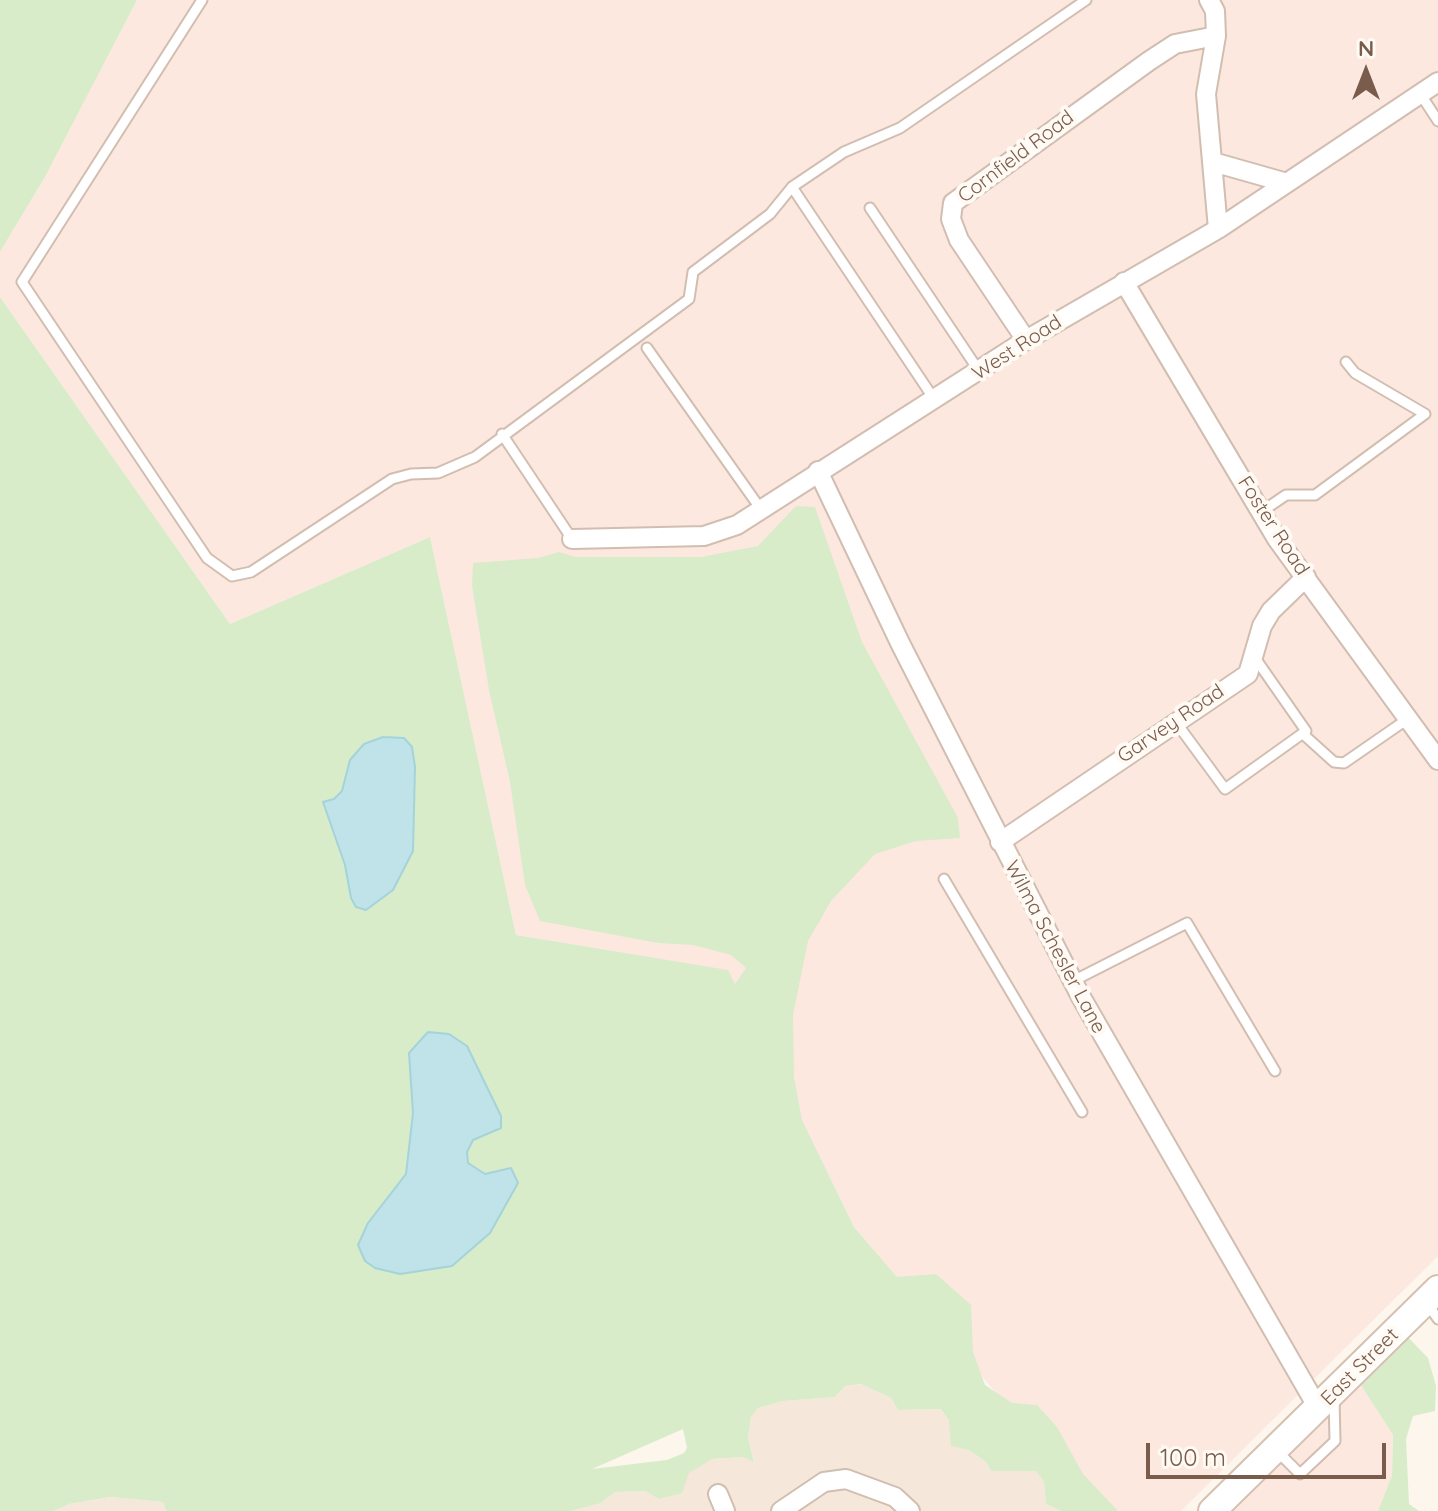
<!DOCTYPE html>
<html>
<head>
<meta charset="utf-8">
<style>
	body { margin:0 }
	#map { position:relative; width:1438px; height:1511px; overflow:hidden; background:#fdf6ec; font-family:Quicksand,sans-serif }
	canvas { display:block }
	.north { position:absolute; left:1326px; top:32px; width:80px; height:80px; -webkit-text-stroke:6px #fffaf3; paint-order:stroke; rotate:0deg; font-size:22px; font-weight:700; line-height:32px; text-align:center; color:#7a5c4d }
	.north::after { content:''; display:block; margin:auto; width:28px; height:36px; background:#7a5c4d; clip-path:polygon(50% 0,100% 100%,50% 72%,0 100%) }
	.scale { position:absolute; left:1146px; top:1443px; width:240px; height:36px; box-sizing:border-box; border:4px solid #7a5c4d; border-top:0; padding-left:10px; font-size:24px; line-height:28px; white-space:nowrap; color:#7a5c4d; -webkit-text-stroke:6px #fffaf3; paint-order:stroke }
</style>
</head>
<body>
<div id="map">
<canvas width="1438" height="1511"></canvas>
<div class="north">N</div>
<div class="scale">100 m</div>
</div>
<script>
const ctx = document.querySelector('canvas').getContext('2d');
ctx.lineJoin = 'round';
function paint(path, color) { ctx.fillStyle = color; ctx.fill(path, 'evenodd'); }
const poly = rows => new Path2D(rows.map(r => 'M' + r).join(''));
function stroke(path, color, width, dash) { ctx.strokeStyle = color; ctx.lineWidth = width; ctx.lineCap = dash ? 'butt' : 'round'; ctx.setLineDash(dash || []); ctx.stroke(path); }
function label(font, color, halo, rows, align = 'center') {
  ctx.font = font + ' Quicksand,sans-serif'; ctx.lineWidth = 8; ctx.setLineDash([]); ctx.textBaseline = 'middle'; ctx.strokeStyle = halo; ctx.fillStyle = color; for (const [text, x, y, turn = 0] of rows) {
    ctx.save(); ctx.translate(x, y); ctx.rotate((+turn || 0) * Math.PI / 180); ctx.textAlign = isNaN(turn) ? turn : align; if (halo) ctx.strokeText(text, 0, 0); ctx.fillText(text, 0, 0); ctx.restore();
  }
}
paint(poly([
	[861,1384,891,1398,898,1410,941,1409,969,1450,986,1462,991,1471,1036,1471,1044,1482,1046,1504,1061,1511,571,1511,601,1503,615,1492,646,1491,712,1459,743,1457,754,1461,748,1438,751,1417,758,1408,783,1401,835,1397,845,1386],
	[110,1497,163,1502,166,1511,54,1511,69,1504]
]), '#f5e8da');
paint(poly([
	[137,0,1438,0,1438,1256,1181,1511,1097,1511,854,1227,728,971,516,935,430,537,230,624,0,297,0,252,45,177],
	[1353,1373,1393,1435,1392,1475,1378,1511,1211,1511]
]), '#fde8e0');
paint(poly([
	[0,0,137,0,45,177,0,252],
	[0,297,230,624,430,537,516,935,728,970,735,984,746,968,731,955,693,945,658,943,540,921,525,885,510,782,489,690,472,586,473,563,538,558,559,552,576,557,701,557,758,546,796,506,815,507,862,642,958,818,960,838,916,841,875,854,831,901,808,941,793,1015,794,1077,802,1120,854,1227,897,1277,936,1274,971,1305,973,1352,985,1385,1012,1403,1037,1405,1057,1427,1083,1474,1118,1511,1061,1511,1046,1504,1044,1482,1036,1471,991,1471,986,1462,969,1450,951,1446,949,1421,941,1409,898,1410,891,1398,861,1384,845,1386,835,1397,783,1401,758,1408,751,1417,748,1438,754,1462,743,1457,712,1459,689,1473,682,1493,659,1499,646,1491,615,1492,601,1503,571,1511,166,1511,163,1502,110,1497,69,1504,54,1511,0,1511],
	[683,1429,687,1448,684,1453,667,1460,592,1469],
	[1401,1330,1428,1358,1436,1386,1435,1411,1413,1416,1406,1439,1409,1504,1419,1511,1378,1511,1392,1475,1393,1435,1353,1373]
]), '#d8ecc9');
const water = poly([
	[383,737,404,738,412,747,415,767,413,851,393,890,366,910,356,907,351,898,345,865,323,802,334,799,342,791,350,760,364,744,383,737],
	[428,1032,449,1034,467,1046,501,1116,501,1128,473,1140,467,1152,468,1163,485,1174,511,1168,518,1183,490,1233,452,1266,400,1274,375,1268,365,1261,358,1245,368,1223,406,1174,413,1113,409,1053,428,1032]
]);
paint(water, '#bfe3e8');
stroke(water, '#a5d3da', 2);
const lane = poly([
	[202,0,22,282,207,558,232,576,251,572,392,479,411,474,438,473,475,457,689,299,693,272,770,214,792,187,844,152,900,128,1086,0],
	[1421,95,1438,121],
	[792,187,934,399],
	[870,208,979,371],
	[647,348,760,508],
	[502,434,572,539],
	[1261,512,1286,495,1315,495,1425,414,1355,373,1346,362],
	[1175,721,1225,789,1306,731,1253,655],
	[1303,734,1334,762,1344,763,1409,718],
	[944,879,1082,1112],
	[1073,981,1187,923,1275,1071],
	[1426,1302,1438,1319],
	[1276,1450,1300,1474,1335,1441,1334,1398]
]);
const street = poly([
	[1209,0,1215,11,1216,36,1206,94,1218,229],
	[1213,162,1287,183],
	[1124,282,1277,539,1438,760],
	[1026,340,959,240,951,219,953,203,1149,61,1175,44,1216,36],
	[818,471,901,645,1081,997,1318,1408],
	[572,539,704,536,737,525,1026,340,1218,229,1438,82],
	[1000,842,1248,674,1262,626,1271,611,1306,577],
	[718,1494,725,1511],
	[781,1511,824,1482,846,1479,895,1497,910,1511]
]);
const secondary = poly([
	[1212,1511,1438,1289]
]);
stroke(lane, '#d1beb0', 13);
stroke(street, '#d1beb0', 22);
stroke(secondary, '#d6c0b0', 30);
stroke(lane, '#fff', 9);
stroke(street, '#fff', 18);
stroke(secondary, '#fff', 26);
label('20px', '#7a5c4d', '#fffaf3', [
	["Cornfield Road",1016,157,-37],
	["West Road",1017,348,-33],
	["Foster Road",1273,526,57],
	["Garvey Road",1171,724,-34],
	["Wilma Schesler Lane",1055,947,62],
	["East Street",1360,1367,-45]
]);
</script>
</body>
</html>
